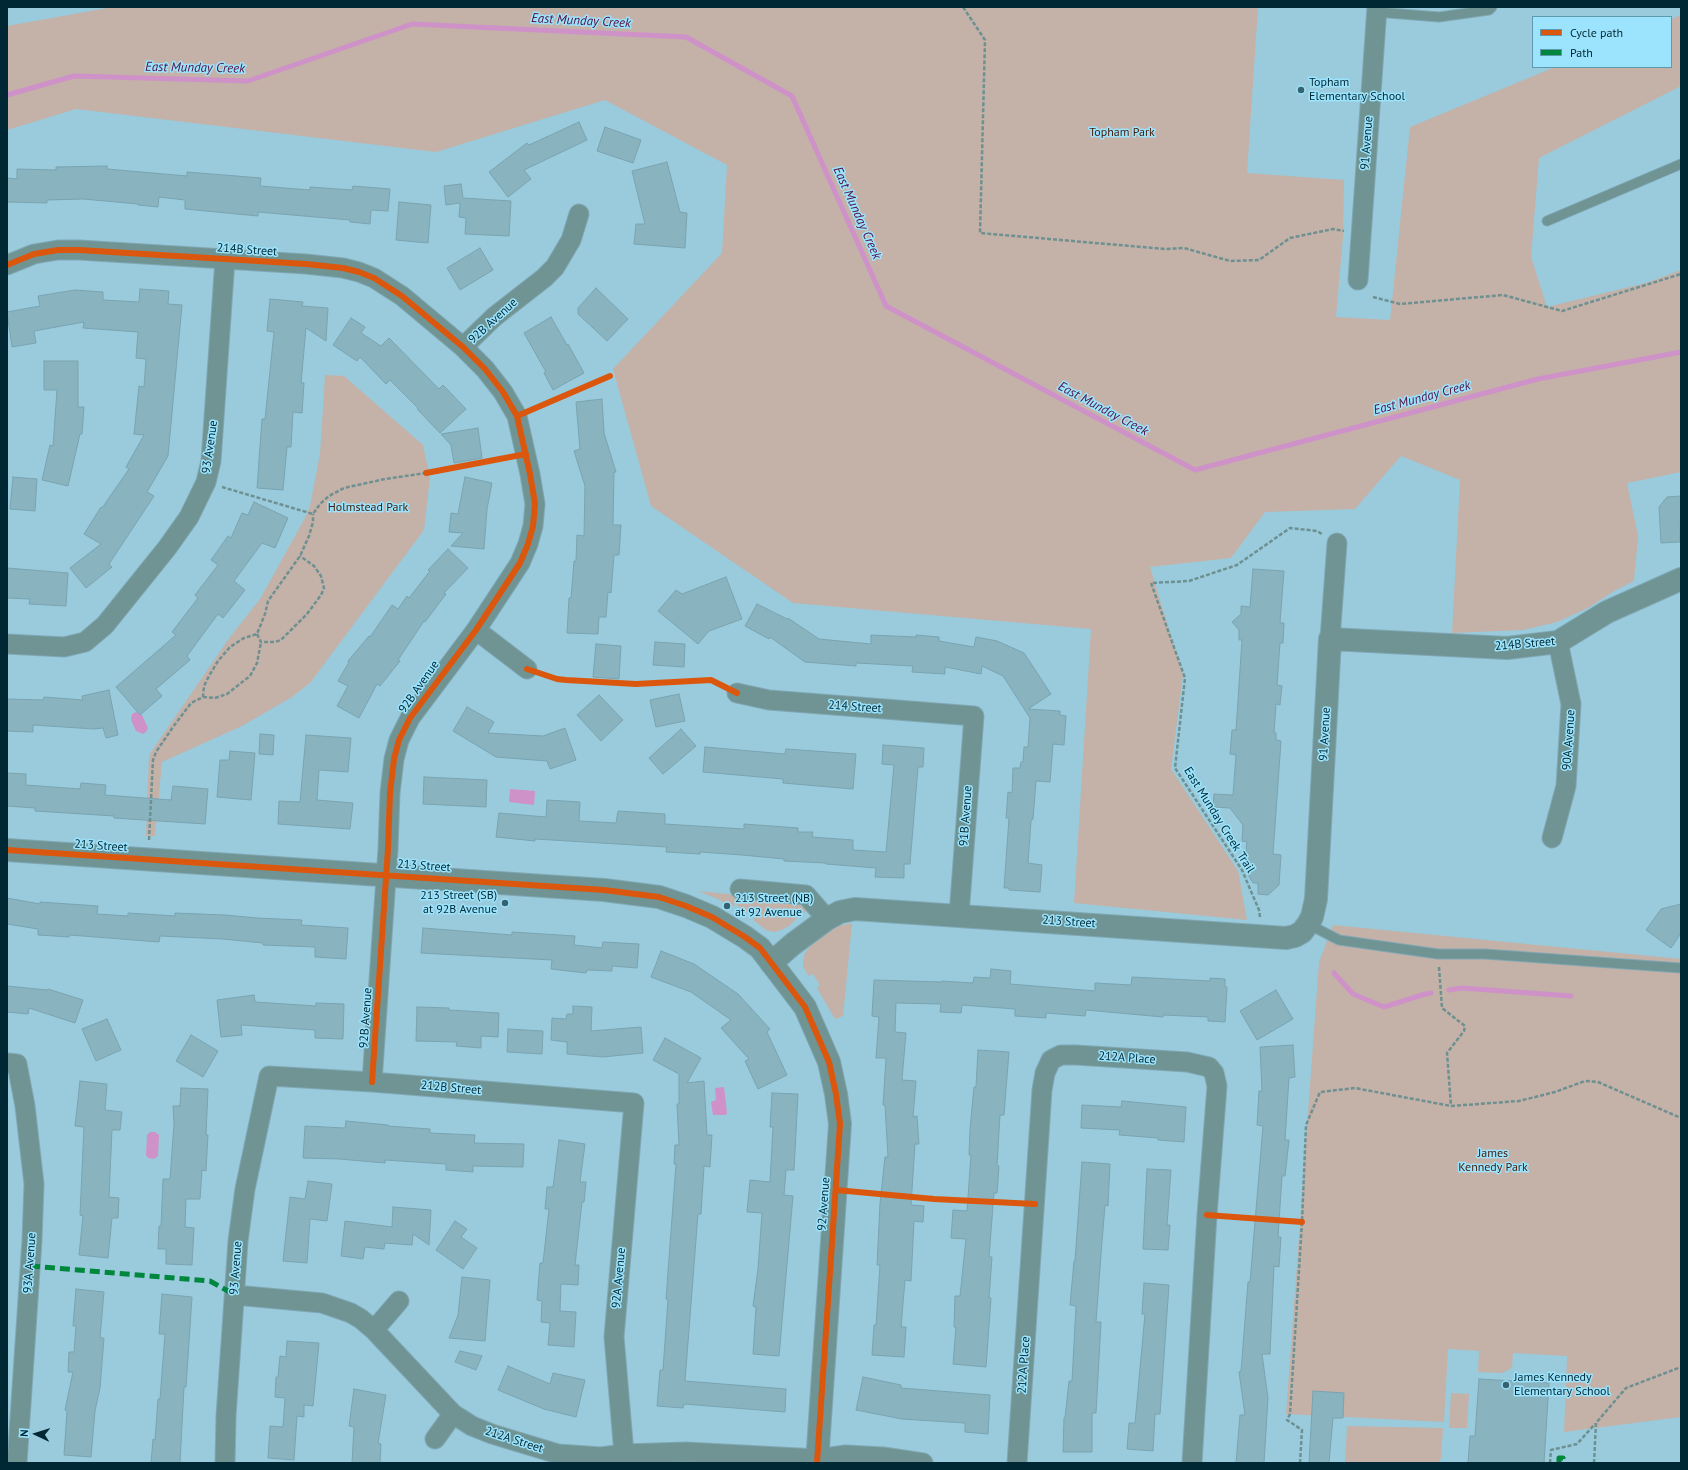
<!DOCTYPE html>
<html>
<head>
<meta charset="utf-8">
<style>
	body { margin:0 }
	#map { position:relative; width:1688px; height:1470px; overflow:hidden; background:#99cbdc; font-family:"PT Sans",sans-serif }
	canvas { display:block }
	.frame { position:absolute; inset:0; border:8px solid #002834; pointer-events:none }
	.legend { position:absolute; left:1532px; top:16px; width:140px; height:52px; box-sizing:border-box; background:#9ce4fd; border:1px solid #5e99ad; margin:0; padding:5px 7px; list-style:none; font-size:12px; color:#002834 }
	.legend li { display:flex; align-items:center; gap:8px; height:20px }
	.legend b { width:20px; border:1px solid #5e99ad }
	.north { position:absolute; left:16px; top:1414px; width:40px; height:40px; -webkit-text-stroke:3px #9ce4fd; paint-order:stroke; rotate:274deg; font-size:11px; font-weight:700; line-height:16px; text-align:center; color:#002834 }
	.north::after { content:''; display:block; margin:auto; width:14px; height:18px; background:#002834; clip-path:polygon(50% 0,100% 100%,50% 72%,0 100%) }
</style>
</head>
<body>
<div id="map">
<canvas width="1688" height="1470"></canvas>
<div class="frame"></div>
<ul class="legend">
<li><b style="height:5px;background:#dc570e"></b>Cycle path</li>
<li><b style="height:5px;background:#00873e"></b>Path</li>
</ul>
<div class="north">N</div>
</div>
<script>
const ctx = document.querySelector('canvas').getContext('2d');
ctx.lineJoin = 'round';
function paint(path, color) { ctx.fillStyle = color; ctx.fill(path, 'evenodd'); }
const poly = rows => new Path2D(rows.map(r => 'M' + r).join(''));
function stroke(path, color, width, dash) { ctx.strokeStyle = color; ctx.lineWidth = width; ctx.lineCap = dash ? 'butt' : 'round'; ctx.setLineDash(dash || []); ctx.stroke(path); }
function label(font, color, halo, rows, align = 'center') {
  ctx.font = font + ' "PT Sans",sans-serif'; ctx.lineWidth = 3; ctx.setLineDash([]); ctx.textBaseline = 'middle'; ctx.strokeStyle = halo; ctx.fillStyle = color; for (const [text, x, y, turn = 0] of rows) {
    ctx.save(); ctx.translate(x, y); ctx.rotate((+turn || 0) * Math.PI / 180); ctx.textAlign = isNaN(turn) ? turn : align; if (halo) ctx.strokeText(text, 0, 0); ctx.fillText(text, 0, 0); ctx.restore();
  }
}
paint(poly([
	[113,7,1258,7,1247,173,1344,180,1343,236,1336,317,1390,320,1410,127,1555,67,1671,67,1671,19,1681,15,1681,86,1539,158,1531,257,1547,307,1646,283,1681,270,1681,472,1627,483,1638,536,1634,581,1614,591,1588,608,1557,622,1523,630,1452,633,1460,480,1401,456,1355,509,1265,512,1231,558,1150,567,1183,675,1171,769,1238,871,1247,920,1074,903,1091,629,793,603,651,506,613,369,722,253,727,165,605,100,436,152,76,109,7,130,7,26],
	[325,375,344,376,423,445,430,478,424,530,310,683,292,697,242,726,162,762,155,836,146,836,149,755,230,637,260,599,305,518,310,506,320,454],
	[698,891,795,901,802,905,807,911,798,917,789,926,779,931,773,932,766,930,753,920,755,917,735,904,732,907,718,899],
	[852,923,843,1016,835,1019,817,988,820,985,813,974,809,976,803,967,803,960,805,953,810,947,807,944,816,935,838,926],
	[1333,925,1681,959,1681,1417,1564,1432,1567,1356,1513,1353,1512,1368,1502,1373,1478,1372,1479,1351,1448,1349,1444,1422,1286,1414,1319,962],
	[1451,1393,1469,1394,1467,1428,1449,1428],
	[1347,1426,1443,1428,1441,1458,1438,1463,1345,1463]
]), '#c4b1a8');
paint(poly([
	[136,712,142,715,148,728,146,732,143,734,136,731,131,720,132,714],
	[510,789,535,791,534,805,509,802],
	[724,1087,727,1113,726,1115,713,1115,711,1102,716,1100,715,1088],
	[150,1132,155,1132,159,1135,158,1156,154,1159,148,1158,146,1155,147,1135]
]), '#ce92c8');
stroke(poly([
	[7,95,74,76,248,81,412,24,686,37,792,96,886,306,1195,470,1538,379,1681,352],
	[1334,973,1353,994,1384,1007,1422,995,1431,993],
	[1449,990,1462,988,1571,996]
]), '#ce92c8', 5);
const building = poly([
	[579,122,587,140,524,170,531,179,508,197,489,172,527,143,529,145,579,122],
	[605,127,641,140,633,163,597,151,605,127],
	[667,162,680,212,687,213,685,248,634,244,636,224,645,224,632,171,667,162],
	[107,166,107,169,187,176,187,172,261,178,260,186,310,190,310,187,352,190,353,186,390,189,388,211,371,210,370,224,350,222,350,220,258,212,258,216,185,209,185,200,159,197,158,207,138,205,138,204,83,199,47,200,47,203,7,202,7,178,17,179,17,169,56,170,56,167,107,166],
	[461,184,463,198,511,201,509,236,465,234,466,218,459,217,460,203,446,205,444,186,461,184],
	[399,202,431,205,428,243,396,240,399,202],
	[480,248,493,270,460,290,447,268,480,248],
	[596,288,628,319,607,341,578,314,578,308,596,288],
	[140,289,169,291,168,304,182,305,168,456,147,492,154,496,109,564,112,567,86,588,70,568,101,544,84,534,101,507,102,508,129,469,126,467,144,435,134,434,139,386,144,387,146,359,136,358,138,332,83,328,84,322,34,331,36,343,12,347,7,312,40,306,38,296,75,290,103,292,103,300,139,302,140,289],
	[270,299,303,302,302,306,328,308,326,341,306,328,301,383,304,383,302,413,293,412,291,447,287,447,283,490,257,488,262,419,265,419,274,332,267,331,270,299],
	[551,317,567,345,568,344,584,373,553,390,544,373,546,372,524,333,551,317],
	[351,318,365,327,361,333,381,346,389,338,439,389,443,385,466,409,440,433,417,409,418,408,390,380,386,384,360,357,357,361,333,345,351,318],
	[44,361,78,361,78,407,84,407,82,434,80,434,68,486,42,480,50,445,53,446,57,390,44,390,44,361],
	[602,399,604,433,616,472,614,472,613,525,621,525,619,555,614,555,611,593,608,592,606,617,599,617,598,634,567,633,569,598,571,598,574,561,576,561,577,535,584,536,585,486,574,451,580,449,576,402,602,399],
	[478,428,482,458,454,463,451,445,441,434,478,428],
	[13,477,37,479,35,511,10,509,13,477],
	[465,477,492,483,487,509,484,549,451,546,463,533,449,532,451,513,458,514,465,477],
	[1681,496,1680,542,1661,543,1659,507,1667,497,1681,496],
	[254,502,288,518,275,548,262,543,234,581,245,590,223,618,218,614,187,656,190,660,156,689,162,696,140,715,116,687,176,635,172,632,198,598,195,595,218,565,211,560,228,536,231,538,242,513,248,515,254,502],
	[448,549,468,568,444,593,446,594,425,622,424,621,398,660,400,661,380,686,377,684,359,718,337,706,348,686,338,681,349,662,348,661,369,636,370,637,392,605,398,609,407,596,409,598,430,571,428,570,448,549],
	[7,568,68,573,66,606,29,604,30,599,7,598,7,568],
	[1253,569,1284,571,1280,623,1284,623,1283,643,1280,643,1277,685,1282,686,1280,705,1276,704,1274,733,1276,733,1276,740,1281,741,1273,854,1281,855,1279,885,1268,895,1258,894,1258,883,1253,883,1244,867,1247,842,1242,841,1243,825,1230,808,1213,807,1214,794,1233,795,1236,755,1230,754,1232,730,1236,730,1242,640,1239,640,1239,630,1232,622,1241,614,1241,606,1250,607,1253,569],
	[726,577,742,619,709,631,698,644,658,611,676,590,682,594,726,577],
	[757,604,787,619,788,618,819,639,871,644,871,635,916,637,916,635,939,637,939,641,974,647,976,637,997,641,1024,653,1051,694,1028,709,1060,711,1060,715,1066,716,1064,745,1053,744,1050,782,1036,781,1033,819,1031,821,1028,863,1042,865,1040,892,1009,890,1009,888,1004,888,1009,818,1006,818,1008,792,1012,793,1013,768,1020,768,1021,762,1023,762,1024,747,1028,747,1030,718,1003,676,982,666,981,674,945,667,945,674,912,672,913,666,856,663,856,666,805,662,770,637,769,639,745,626,757,604],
	[655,642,685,644,684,667,653,665,655,642],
	[596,644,621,646,619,679,593,677,596,644],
	[109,690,118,735,106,738,103,728,94,729,33,725,33,732,7,731,7,699,43,700,44,697,83,700,82,696,109,690],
	[679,694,685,721,656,727,650,700,679,694],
	[599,695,623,720,601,741,577,715,599,695],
	[467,707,494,722,488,733,543,736,565,728,576,760,550,769,547,761,496,757,453,731,467,707],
	[681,729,696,746,663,774,649,758,681,729],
	[260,734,274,735,273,755,259,754,260,734],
	[306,735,351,738,348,772,319,770,317,800,353,803,350,829,278,824,279,801,300,802,306,735],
	[883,745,924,748,923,767,918,767,910,864,904,864,904,878,875,877,876,868,826,864,826,863,784,861,784,859,742,855,700,852,700,854,666,852,667,847,535,839,535,841,496,837,499,813,546,817,547,800,580,802,579,821,616,823,618,811,665,814,665,824,744,829,744,824,798,828,798,832,813,832,812,837,853,840,853,850,886,852,894,765,882,764,883,745],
	[705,747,785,754,786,749,856,754,853,789,783,783,783,779,703,772,705,747],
	[230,751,255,753,251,800,217,797,220,760,229,760,230,751],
	[7,773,26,774,26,785,80,789,81,783,106,785,105,795,171,800,173,786,208,789,205,824,114,818,114,816,35,811,35,808,7,806,7,773],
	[424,777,487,780,486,807,423,804,424,777],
	[7,898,40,904,40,902,98,906,97,914,128,916,128,913,175,916,175,913,225,915,257,918,302,920,301,925,348,928,346,959,315,957,315,947,263,945,263,943,223,939,160,936,159,942,70,935,69,937,38,935,38,929,7,924,7,898],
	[1681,904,1681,933,1671,948,1646,930,1661,909,1681,904],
	[423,928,512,935,512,932,575,936,574,945,602,948,603,942,639,944,637,968,612,966,612,971,587,970,586,973,551,969,552,960,421,953,423,928],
	[661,951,694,964,738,994,770,1029,767,1032,787,1075,758,1089,745,1061,749,1059,721,1028,731,1020,691,992,651,977,661,951],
	[991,969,1011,971,1010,984,1095,991,1095,983,1131,985,1132,977,1210,981,1210,978,1225,979,1225,987,1227,987,1225,1022,1208,1021,1208,1017,1163,1015,1163,1017,1086,1010,1085,1016,1046,1013,1046,1018,1015,1016,1015,1009,962,1005,961,1013,940,1012,941,1004,896,1003,895,1032,906,1033,902,1080,916,1081,913,1117,917,1116,919,1144,915,1144,911,1205,924,1206,923,1222,914,1221,911,1281,905,1280,901,1327,906,1327,904,1357,872,1355,874,1325,876,1325,880,1265,877,1265,880,1204,885,1157,888,1157,885,1105,883,1105,886,1058,876,1058,879,1017,872,1016,874,980,942,982,942,981,973,983,974,977,990,978,991,969],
	[7,986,47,990,48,989,83,1000,75,1023,29,1008,28,1014,7,1012,7,986],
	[1276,990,1293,1019,1257,1040,1240,1011,1276,990],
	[254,995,255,1002,316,1006,316,1003,344,1004,343,1039,315,1038,315,1030,241,1025,242,1035,221,1037,217,1000,254,995],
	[573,1006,592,1007,591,1031,641,1027,643,1053,603,1057,567,1054,567,1042,551,1040,552,1018,566,1019,567,1014,573,1014,573,1006],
	[417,1007,449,1008,449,1010,499,1013,498,1037,481,1036,481,1048,456,1046,457,1042,416,1041,417,1007],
	[107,1019,121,1050,96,1061,82,1029,107,1019],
	[508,1029,543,1031,542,1054,507,1052,508,1029],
	[191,1035,218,1051,203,1077,176,1061,191,1035],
	[665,1038,701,1058,687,1083,704,1081,707,1135,712,1135,710,1167,704,1166,701,1214,698,1214,685,1381,786,1389,785,1412,684,1404,683,1408,657,1406,660,1370,663,1370,668,1299,666,1299,676,1164,674,1164,675,1145,679,1145,677,1104,679,1104,679,1074,653,1060,665,1038],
	[1293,1045,1295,1077,1289,1078,1285,1140,1289,1140,1285,1176,1282,1176,1278,1237,1281,1237,1279,1267,1274,1266,1270,1354,1262,1354,1268,1398,1264,1463,1236,1463,1240,1415,1245,1415,1239,1372,1241,1371,1248,1282,1250,1282,1263,1126,1257,1125,1259,1091,1262,1091,1260,1047,1293,1045],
	[978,1050,1009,1052,1004,1115,1000,1115,997,1166,999,1166,997,1193,994,1193,989,1257,992,1257,989,1298,991,1298,986,1367,953,1364,956,1327,954,1327,955,1296,960,1296,966,1239,951,1238,953,1210,967,1211,971,1155,969,1155,970,1129,974,1087,976,1087,978,1050],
	[80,1081,107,1084,105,1110,122,1112,120,1130,112,1130,109,1197,119,1198,118,1218,112,1218,108,1258,79,1255,83,1216,80,1215,84,1127,75,1126,80,1081],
	[181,1088,208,1089,206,1135,208,1135,206,1171,202,1170,200,1199,186,1199,185,1227,194,1228,192,1265,166,1264,166,1249,158,1249,159,1226,161,1226,163,1179,170,1179,174,1124,173,1106,180,1106,181,1088],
	[772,1093,798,1094,794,1170,786,1170,784,1195,793,1196,779,1356,753,1354,756,1307,753,1306,758,1269,762,1213,747,1212,750,1180,770,1182,773,1127,770,1127,772,1093],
	[1122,1101,1186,1107,1184,1142,1158,1140,1158,1138,1119,1135,1120,1130,1081,1128,1082,1105,1121,1107,1122,1101],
	[346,1121,388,1125,388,1126,430,1129,430,1133,475,1135,474,1143,524,1144,523,1167,473,1166,473,1172,446,1170,446,1164,385,1160,385,1163,339,1159,303,1158,305,1126,345,1128,346,1121],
	[559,1140,585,1144,580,1182,586,1182,584,1202,582,1202,575,1265,579,1265,578,1285,561,1284,560,1311,576,1312,574,1347,548,1345,550,1323,541,1322,542,1301,537,1300,540,1263,543,1263,549,1209,545,1209,547,1187,553,1187,559,1140],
	[1082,1162,1110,1164,1108,1206,1105,1205,1101,1254,1096,1322,1101,1322,1096,1413,1092,1413,1092,1452,1063,1452,1064,1418,1065,1418,1069,1381,1072,1381,1076,1306,1070,1305,1074,1261,1075,1261,1082,1162],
	[1147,1169,1171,1170,1167,1225,1170,1225,1168,1250,1143,1249,1147,1169],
	[308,1181,332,1184,327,1221,310,1219,307,1263,283,1261,290,1197,305,1199,308,1181],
	[393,1207,431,1210,429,1245,413,1234,412,1245,385,1243,384,1249,365,1247,363,1259,341,1256,345,1221,392,1227,393,1207],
	[455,1221,467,1229,461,1237,477,1248,463,1269,436,1250,455,1221],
	[462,1277,490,1280,485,1341,449,1338,458,1315,462,1277],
	[1144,1283,1169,1285,1160,1414,1155,1414,1153,1451,1127,1449,1129,1423,1135,1423,1145,1314,1142,1314,1144,1283],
	[76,1289,104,1292,100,1338,104,1338,100,1388,95,1411,91,1457,64,1455,67,1411,65,1410,73,1372,68,1372,69,1352,74,1352,76,1326,73,1326,76,1289],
	[162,1294,192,1297,186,1387,184,1387,180,1463,151,1463,153,1439,155,1440,158,1399,160,1399,165,1334,159,1334,162,1294],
	[287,1341,319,1343,313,1406,304,1405,304,1417,297,1416,294,1460,268,1458,270,1426,283,1427,285,1398,275,1397,276,1377,278,1377,280,1356,286,1357,287,1341],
	[460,1351,482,1356,476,1370,455,1362,460,1351],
	[508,1366,550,1384,553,1373,585,1380,576,1417,544,1409,498,1390,508,1366],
	[863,1377,901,1385,901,1388,990,1395,988,1434,965,1432,965,1423,902,1419,856,1410,863,1377],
	[1479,1379,1549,1383,1544,1463,1468,1463,1470,1436,1475,1436,1479,1379],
	[354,1389,386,1395,378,1443,381,1444,380,1463,352,1463,354,1427,349,1426,354,1389],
	[1313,1391,1344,1393,1343,1418,1333,1418,1329,1463,1309,1463,1313,1391]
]);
paint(building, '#8ab3c0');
stroke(building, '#7aa3b0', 1);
const service = poly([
	[1376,12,1439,17,1489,10,1492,7],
	[1547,221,1681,164],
	[1308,924,1339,940,1438,954,1485,954,1681,968]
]);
const minor = poly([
	[7,265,34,254,58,250,79,250,306,264,343,268,359,272,374,278,402,296,463,347,485,369,503,392,517,416,530,474,535,504,533,526,528,544,520,563,476,630,410,718,399,740,394,759,390,793,388,849,372,1082],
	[1358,280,1377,7],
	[463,347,494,317,544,278,555,267,571,240,579,214],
	[476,630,527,669],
	[1330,639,1337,543],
	[7,644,64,647,85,642,105,625,167,548,189,517,206,482,211,461,225,259],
	[737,693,769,700,974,716,959,915],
	[1552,838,1566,786,1571,704,1558,642],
	[740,889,806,895,827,919],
	[7,1063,17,1064,25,1106,34,1184,32,1240,17,1463],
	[235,1295,322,1303,351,1313,361,1319,374,1330,453,1414,472,1426,492,1434,558,1454,601,1457,624,1454,686,1452,817,1459,846,1455,883,1457,923,1463],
	[374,1330,399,1301],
	[435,1439,453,1414],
	[225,1463,226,1416,238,1241,245,1189,269,1076,372,1082,634,1103,614,1337,624,1454],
	[1017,1463,1042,1090,1045,1073,1051,1060,1061,1055,1076,1055,1187,1062,1209,1067,1214,1073,1217,1086,1207,1215,1192,1463]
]);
const tertiary = poly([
	[7,850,604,890,659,897,686,906,712,917,745,937,760,948,805,1007,829,1062,836,1094,840,1124,817,1463],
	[771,963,793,944,827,919,840,912,855,909,1286,938,1295,936,1302,932,1308,924,1312,917,1316,899,1330,639,1507,648,1558,642,1607,612,1681,579]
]);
stroke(service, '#80a8b5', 11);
stroke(minor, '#80a8b5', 21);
stroke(tertiary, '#80a8b5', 24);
stroke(poly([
	[963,7,985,40,980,233,1165,249,1184,248,1230,261,1259,260,1290,238,1333,229,1344,231],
	[1373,297,1400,304,1503,295,1562,311,1681,274],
	[222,487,313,514,320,504,329,496,344,488,385,479,426,473],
	[257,634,261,642,275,642,281,640,307,614,321,595,324,588,321,576,314,566,300,556],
	[203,697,215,698,227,694,250,676,257,663,261,642],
	[149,840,153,760,156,752,173,727,191,703,203,697,204,686,209,676,218,661,230,647,244,638,257,634,265,614,268,601,300,556,309,536,313,522,313,514],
	[1260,917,1259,910,1242,870,1175,768,1185,678,1151,583,1189,581,1237,565,1290,528,1317,531,1322,534],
	[1439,967,1442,1008,1465,1026,1464,1031,1447,1053,1451,1106],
	[1300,1463,1302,1430,1287,1420,1290,1414,1302,1222,1306,1125,1320,1092,1355,1088,1451,1106,1519,1101,1555,1092,1585,1081,1598,1082,1681,1118],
	[1550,1463,1551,1450,1577,1444,1595,1424],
	[1594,1463,1596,1423,1626,1388,1681,1367]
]), '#6e9091', 2.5, [4, 2]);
stroke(service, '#6f9493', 9);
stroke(minor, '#6f9493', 19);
stroke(tertiary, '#6f9493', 22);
stroke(poly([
	[30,1266,210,1281,235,1295],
	[1559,1463,1559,1458,1563,1458,1563,1463]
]), '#00873e', 5, [10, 5]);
stroke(poly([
	[7,265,34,254,58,250,79,250,306,264,343,268,359,272,374,278,402,296,463,347,485,369,503,392,517,416,530,474,535,504,533,526,528,544,520,563,476,630,410,718,399,740,394,759,390,793,388,849,372,1082],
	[517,416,610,376],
	[426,473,526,454],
	[527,669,557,679,566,680,636,684,711,680,737,693],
	[7,850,604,890,659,897,686,906,712,917,745,937,760,948,805,1007,829,1062,836,1094,840,1124,817,1463],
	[836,1190,934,1199,1035,1204],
	[1207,1215,1302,1222]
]), '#dc570e', 6);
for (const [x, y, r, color] of [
	[1301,90,4,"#36616f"],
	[505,903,4,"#36616f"],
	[727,906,4,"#36616f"],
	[1506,1385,4,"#36616f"]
]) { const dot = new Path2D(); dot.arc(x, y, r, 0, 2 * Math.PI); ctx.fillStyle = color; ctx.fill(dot); stroke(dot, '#9ce4fd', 1.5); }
label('12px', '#002834', '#9ce4fd', [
	["Topham",1309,83],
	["Elementary School",1309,97],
	["213 Street (SB)",497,896,"right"],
	["at 92B Avenue",497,910,"right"],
	["213 Street (NB)",735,899],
	["at 92 Avenue",735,913],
	["James Kennedy",1514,1378],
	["Elementary School",1514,1392]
], 'left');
label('12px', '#471a07', '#9ce4fd', [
	["Topham Park",1122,133],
	["Holmstead Park",368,508],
	["James",1493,1154],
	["Kennedy Park",1493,1168]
]);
label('12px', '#002834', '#9ce4fd', [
	["91 Avenue",1367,143,-86],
	["214B Street",247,250,4],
	["92B Avenue",493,321,-42],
	["93 Avenue",210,447,-82],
	["214B Street",1525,644,-5],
	["92B Avenue",419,687,-55],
	["214 Street",855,707,4],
	["91 Avenue",1325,734,-87],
	["90A Avenue",1569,740,-86],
	["91B Avenue",966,816,-86],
	["East Munday Creek Trail",1219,820,58],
	["213 Street",101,846,4],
	["213 Street",424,866,4],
	["213 Street",1069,922,4],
	["92B Avenue",366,1018,-86],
	["212A Place",1127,1058,4],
	["212B Street",451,1088,5],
	["92 Avenue",824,1204,-86],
	["93A Avenue",30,1263,-86],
	["93 Avenue",236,1268,-86],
	["92A Avenue",619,1278,-85],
	["212A Place",1024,1365,-86],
	["212A Street",514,1440,18]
]);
label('italic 13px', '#531040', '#9ce4fd', [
	["East Munday Creek",581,21,3],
	["East Munday Creek",195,68,1],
	["East Munday Creek",857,213,66],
	["East Munday Creek",1422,398,-15],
	["East Munday Creek",1103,409,28]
]);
</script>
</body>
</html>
